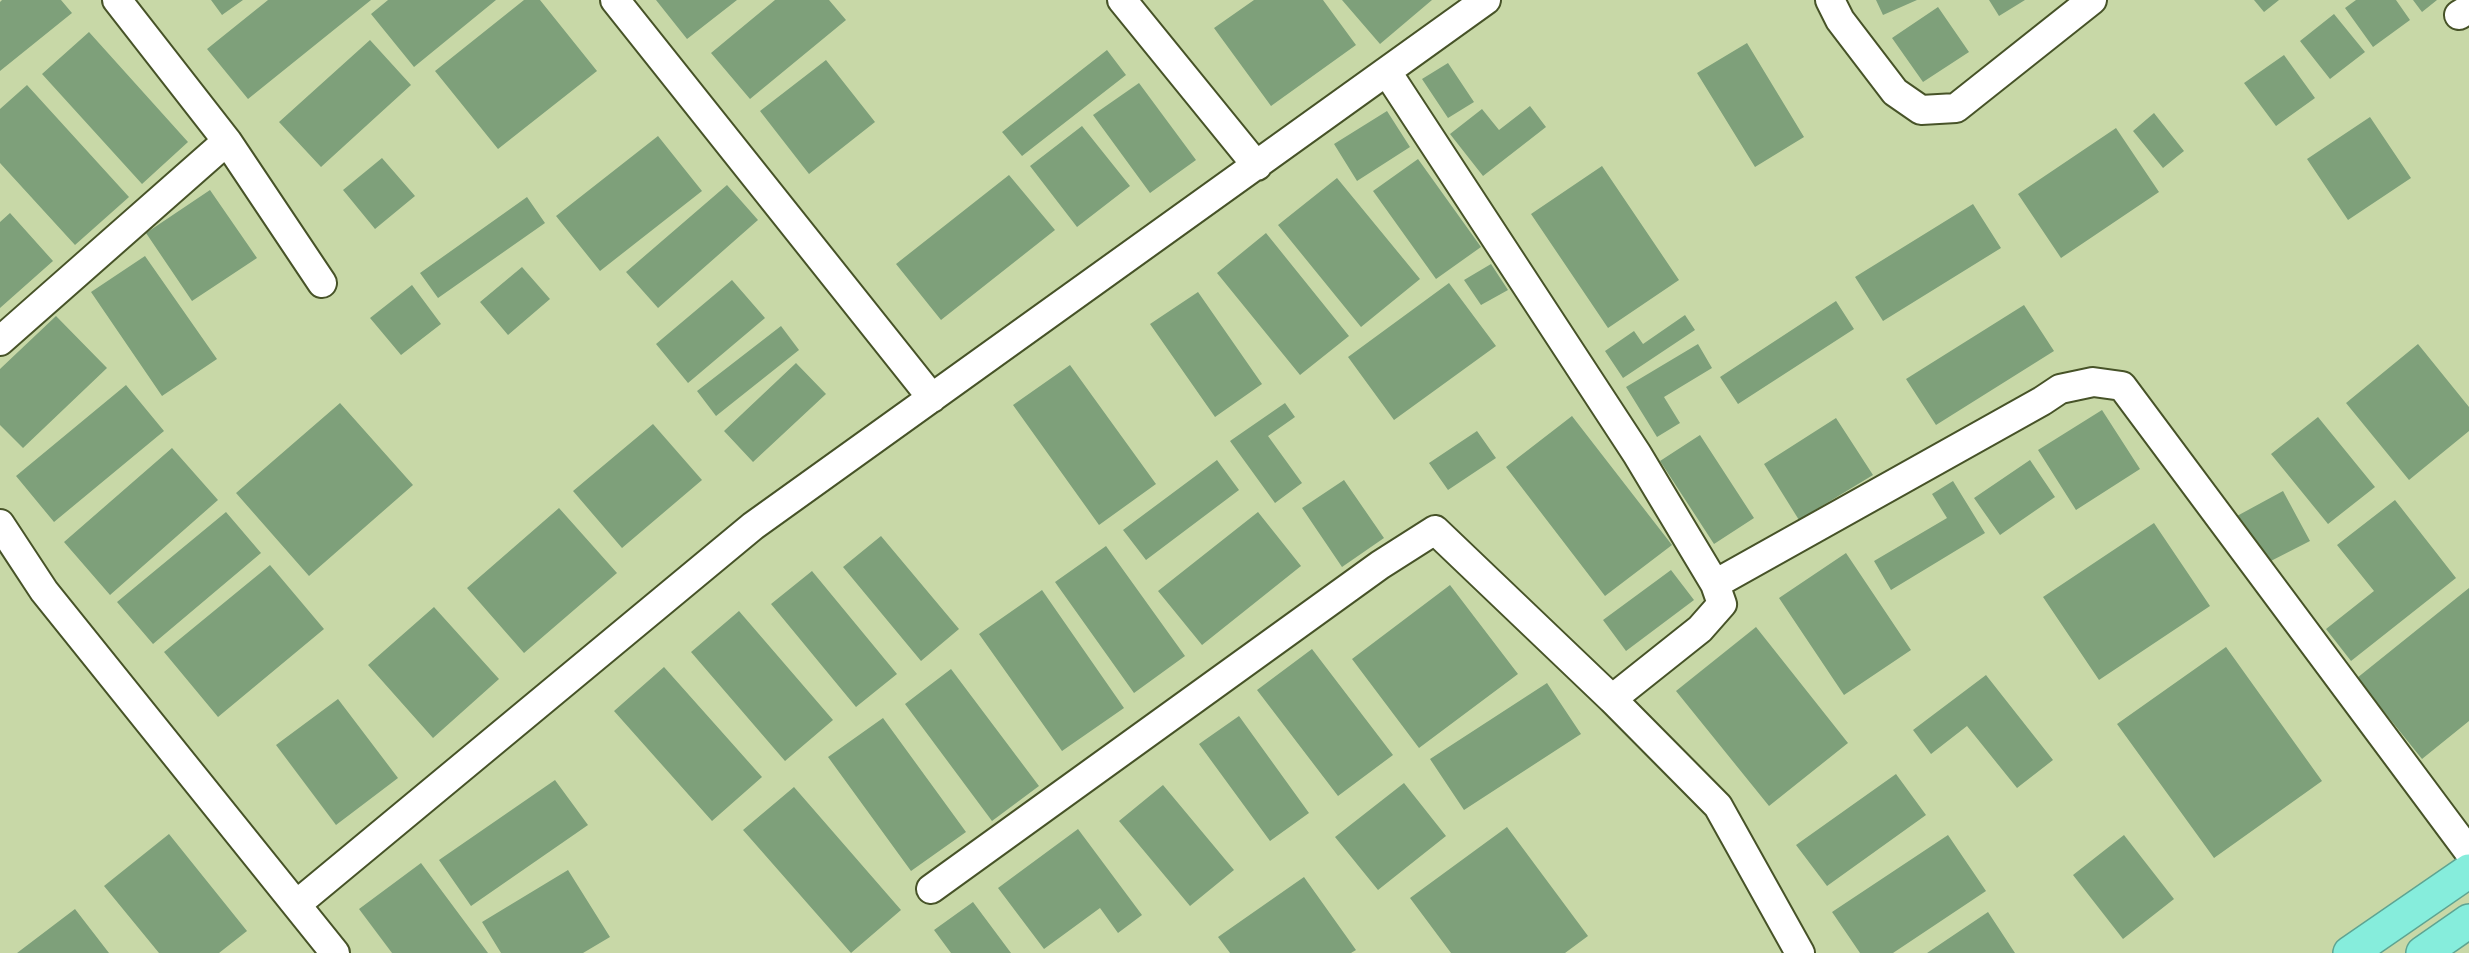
<!DOCTYPE html>
<html>
<head>
<meta charset="utf-8">
<style>
	body { margin:0 }
	canvas { display:block; background:#c8d8a7 }
</style>
</head>
<body>
<canvas width="2469" height="953"></canvas>
<script>
const ctx = document.querySelector('canvas').getContext('2d');
ctx.lineJoin = 'round';
function paint(path, color) { ctx.fillStyle = color; ctx.fill(path, 'evenodd'); }
const poly = rows => new Path2D(rows.map(r => 'M' + r).join(''));
function stroke(path, color, width, dash) { ctx.strokeStyle = color; ctx.lineWidth = width; ctx.lineCap = dash ? 'butt' : 'round'; ctx.setLineDash(dash || []); ctx.stroke(path); }
paint(poly([
	[2,0,61,0,72,13,0,71,0,2],
	[211,0,243,0,222,15],
	[268,0,371,0,248,99,207,49],
	[388,0,496,0,414,67,371,14],
	[524,0,540,0,597,71,498,149,435,71],
	[656,0,737,0,687,39],
	[775,0,829,0,846,20,750,99,711,53],
	[1254,0,1323,0,1356,45,1271,106,1214,28],
	[1342,0,1432,0,1380,44],
	[1876,0,1917,0,1883,15],
	[1989,0,2025,0,1999,16],
	[2254,0,2279,0,2264,12],
	[2356,0,2396,0,2410,20,2373,47,2345,8],
	[2413,0,2437,0,2422,12],
	[1938,7,1969,52,1923,82,1892,38],
	[2334,14,2365,52,2330,79,2300,41],
	[89,32,188,142,142,184,42,74],
	[370,40,411,85,321,167,279,122],
	[1747,43,1804,137,1755,167,1697,73],
	[1107,50,1126,75,1022,156,1002,132],
	[2284,55,2315,98,2276,126,2244,83],
	[826,60,875,122,809,174,760,111],
	[1448,63,1474,102,1448,118,1422,79],
	[1139,83,1196,160,1150,193,1093,115],
	[27,85,129,197,75,245,0,163,0,109],
	[1530,106,1546,127,1483,176,1450,134,1482,109,1499,130],
	[1387,111,1410,147,1357,181,1334,144],
	[2154,113,2184,151,2163,168,2133,131],
	[2370,117,2411,178,2348,220,2307,159],
	[1082,126,1130,186,1077,227,1030,166],
	[2116,128,2159,192,2061,258,2018,194],
	[658,136,702,191,600,271,556,216],
	[382,158,415,196,375,229,343,190],
	[1418,159,1481,247,1436,279,1373,191],
	[1602,166,1679,280,1608,328,1531,214],
	[1009,175,1055,230,941,320,896,264],
	[1337,178,1420,279,1361,327,1278,225],
	[727,185,758,220,658,308,626,272],
	[210,190,257,258,192,301,146,233],
	[527,197,545,223,438,298,420,273],
	[1973,204,2001,248,1883,321,1855,277],
	[10,213,53,261,0,308,0,222],
	[1266,233,1349,336,1300,375,1217,273],
	[145,256,217,359,162,396,91,292],
	[1491,264,1508,290,1481,305,1464,280],
	[522,267,550,299,508,335,480,302],
	[732,280,765,318,688,383,656,344],
	[1449,283,1496,346,1394,420,1348,357],
	[412,285,441,324,401,355,370,318],
	[1198,292,1262,384,1215,417,1150,324],
	[1836,301,1854,329,1738,404,1720,377],
	[2024,305,2054,351,1936,425,1906,379],
	[1685,315,1695,330,1623,378,1605,351,1634,331,1643,344],
	[56,316,107,368,23,448,0,425,0,369],
	[781,326,799,350,716,416,697,391],
	[1698,344,1712,368,1664,397,1680,423,1657,437,1626,387],
	[2418,344,2469,407,2469,431,2409,480,2346,403],
	[796,363,826,394,753,462,724,431],
	[1070,365,1156,484,1099,525,1013,405],
	[126,385,164,431,54,522,16,476],
	[340,403,413,485,309,576,236,493],
	[1285,403,1295,417,1268,436,1302,483,1275,503,1230,441],
	[2102,410,2140,469,2076,510,2038,450],
	[1572,416,1672,545,1605,596,1506,467],
	[2318,417,2375,487,2328,524,2271,454],
	[1836,418,1873,475,1799,520,1764,464],
	[653,424,702,480,622,548,573,491],
	[1477,431,1496,458,1448,490,1429,463],
	[1700,435,1754,518,1714,544,1660,461],
	[172,448,218,500,110,595,64,542],
	[1217,460,1239,490,1146,560,1123,530],
	[2030,460,2055,497,2000,535,1974,498],
	[1344,480,1384,538,1342,567,1302,508],
	[1953,481,1985,533,1891,590,1874,561,1947,518,1932,494],
	[2283,491,2310,541,2263,565,2237,516],
	[2395,500,2456,578,2351,661,2326,629,2374,591,2337,545],
	[559,508,617,573,524,653,467,588],
	[226,512,261,553,153,644,117,602],
	[1258,512,1301,566,1202,645,1158,591],
	[2154,523,2210,606,2099,680,2043,597],
	[881,536,959,629,921,661,843,567],
	[1106,546,1185,656,1134,693,1055,582],
	[1846,553,1911,650,1844,695,1779,598],
	[270,565,324,629,218,717,164,652],
	[1671,570,1694,600,1626,651,1603,620],
	[812,571,897,674,856,707,771,604],
	[1450,585,1518,674,1419,748,1352,659],
	[2469,588,2469,721,2422,759,2357,678],
	[1042,590,1124,708,1062,751,979,634],
	[434,607,499,679,433,738,368,665],
	[739,611,833,720,785,761,691,652],
	[1756,627,1848,743,1769,806,1676,691],
	[2226,647,2322,781,2214,858,2117,724],
	[1312,649,1393,755,1338,796,1257,690],
	[664,667,762,777,712,821,614,711],
	[951,669,1039,786,992,821,905,704],
	[1986,675,2053,760,2017,788,1967,726,1931,754,1913,730],
	[1547,683,1581,734,1464,810,1430,759],
	[338,699,398,778,336,825,276,745],
	[1239,716,1309,813,1270,841,1199,744],
	[883,718,966,832,911,871,828,757],
	[1896,774,1926,815,1827,886,1796,845],
	[555,780,588,825,471,906,439,860],
	[1404,783,1446,836,1378,890,1335,837],
	[1163,785,1234,870,1190,906,1119,821],
	[794,787,901,910,851,953,743,830],
	[1507,827,1588,936,1565,953,1451,953,1410,898],
	[1078,829,1142,915,1118,933,1100,908,1044,949,998,888],
	[169,834,247,931,219,953,159,953,104,886],
	[1948,835,1986,891,1893,953,1860,953,1832,912],
	[2124,835,2174,899,2123,939,2073,875],
	[421,863,488,953,392,953,359,909],
	[568,870,610,937,583,953,501,953,482,922],
	[1304,877,1356,950,1351,953,1230,953,1218,937],
	[973,902,1011,953,951,953,934,930],
	[75,909,109,953,17,953],
	[1988,912,2015,953,1927,953]
]), '#7ea07a');
const street = poly([
	[117,0,227,141,322,283],
	[615,0,932,398],
	[1122,0,1257,166],
	[1830,0,1840,20,1895,92,1921,110,1956,108,2092,0],
	[2459,15,2469,9],
	[1387,72,1637,454,1715,584,1722,604,1700,629,1612,699],
	[0,341,227,141],
	[0,524,44,591,335,953],
	[1715,584,2042,401,2060,389,2093,382,2122,386,2469,852],
	[931,889,1380,565,1435,530,1612,699,1718,806,1800,953],
	[297,904,753,526,1486,0]
]);
const highway = poly([
	[2350,953,2469,871],
	[2423,953,2469,921]
]);
stroke(street, '#475328', 32);
stroke(highway, '#5ea492', 36);
stroke(street, '#fff', 28);
stroke(highway, '#86eddc', 33);
</script>
</body>
</html>
